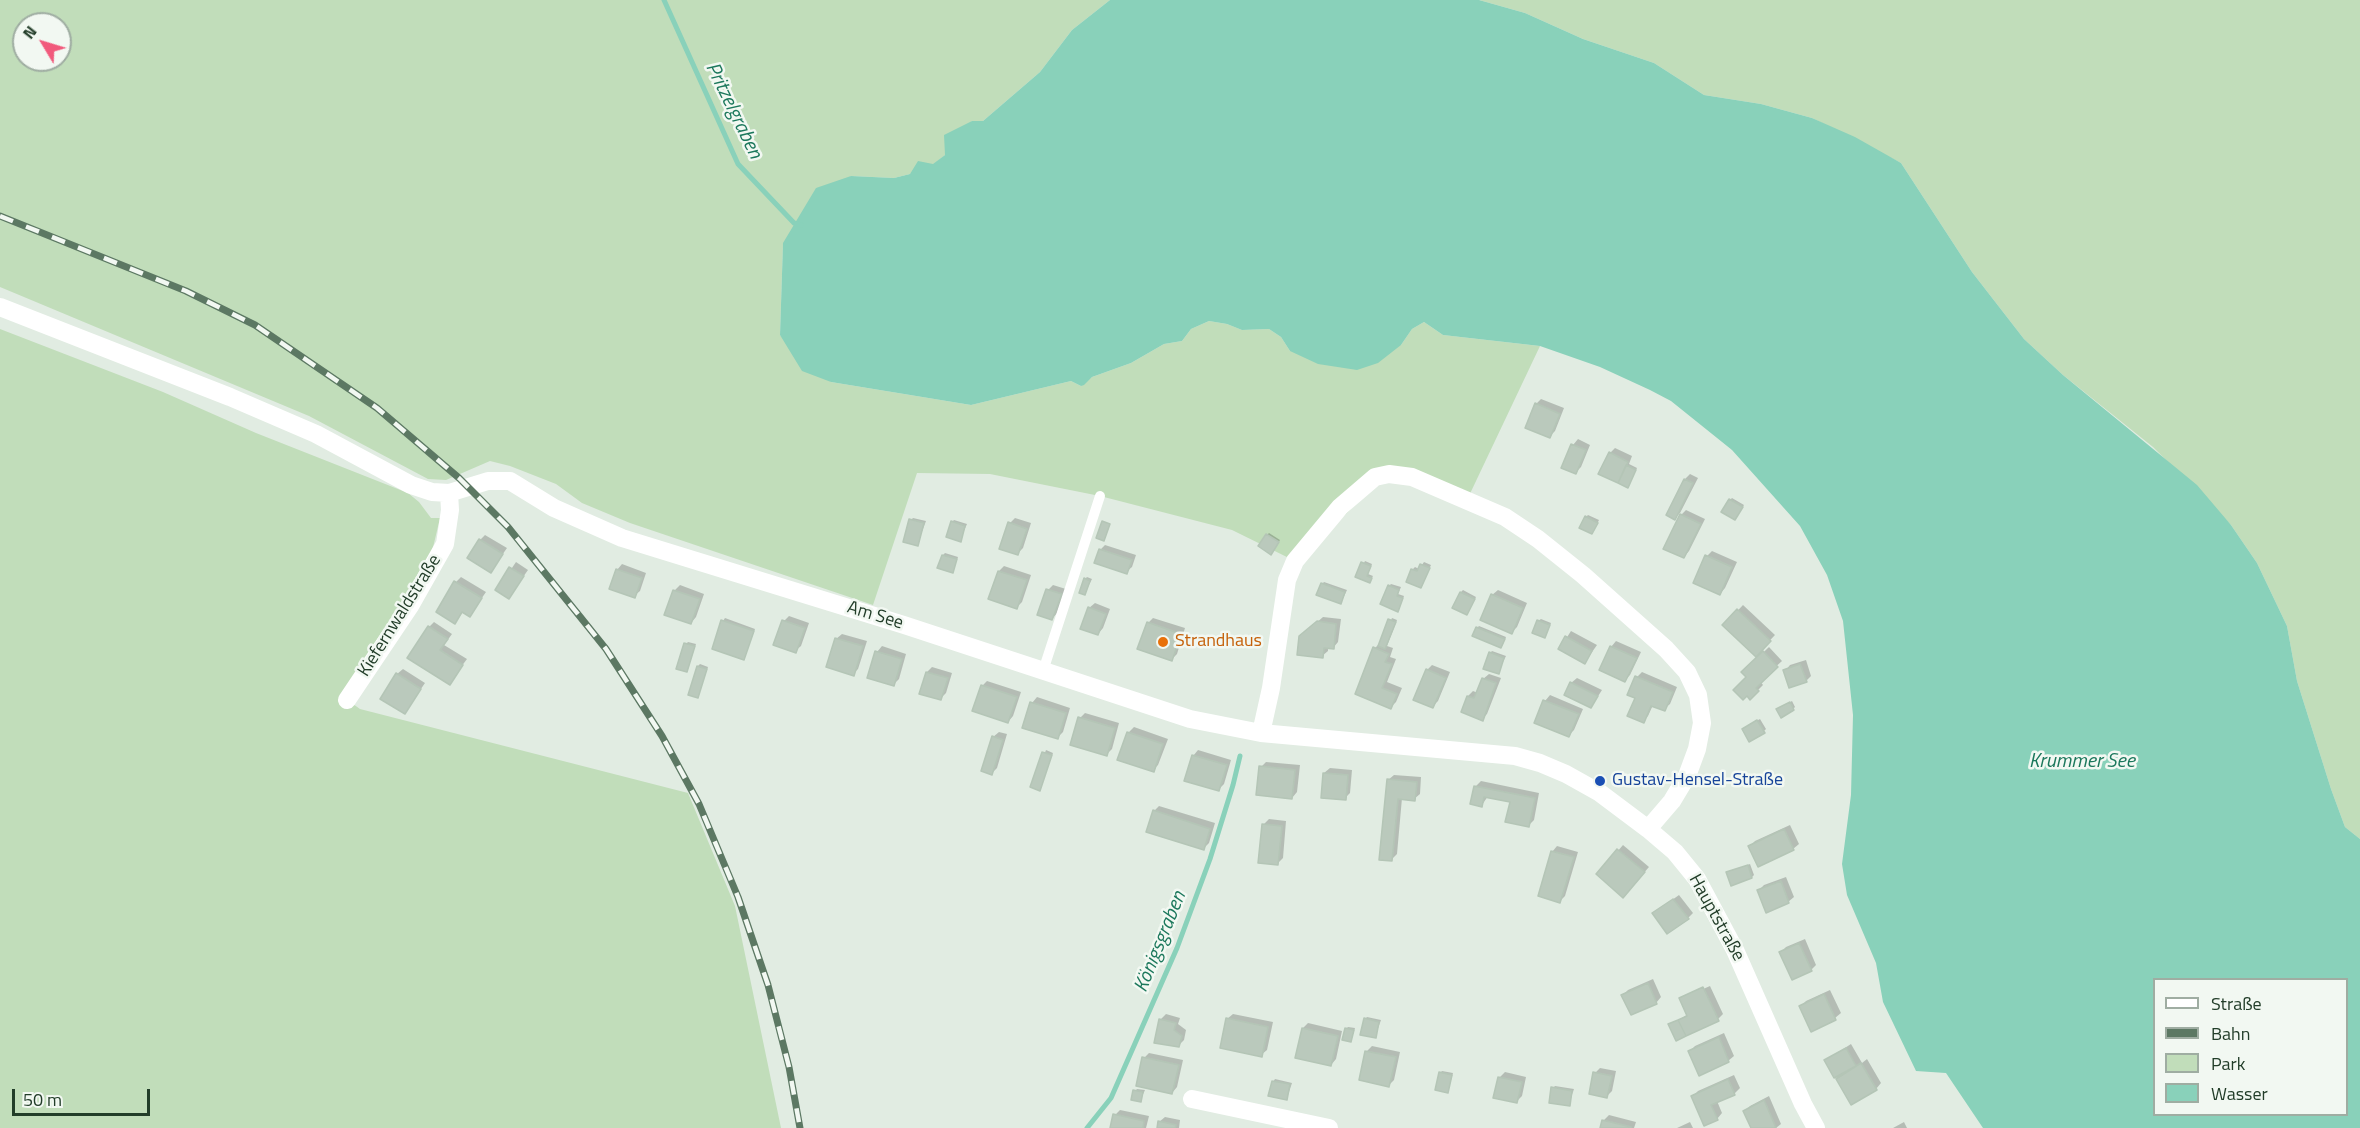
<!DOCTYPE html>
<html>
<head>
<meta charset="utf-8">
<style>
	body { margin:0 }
	#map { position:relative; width:2360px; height:1128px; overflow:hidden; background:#e1ece2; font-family:"Titillium Web",sans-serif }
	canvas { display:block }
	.legend { position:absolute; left:2153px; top:978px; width:195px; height:138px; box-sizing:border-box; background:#f2f8f2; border:2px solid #9fada2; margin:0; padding:8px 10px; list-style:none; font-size:18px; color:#223d29 }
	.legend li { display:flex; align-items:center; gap:12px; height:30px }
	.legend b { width:30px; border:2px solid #9fada2 }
	.north { position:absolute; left:12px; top:12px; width:60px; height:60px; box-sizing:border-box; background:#f2f8f2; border:2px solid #9fada2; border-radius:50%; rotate:308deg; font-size:16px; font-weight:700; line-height:24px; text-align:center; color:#223d29 }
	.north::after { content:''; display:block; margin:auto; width:21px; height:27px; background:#f15a7c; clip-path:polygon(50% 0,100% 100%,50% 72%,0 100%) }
	.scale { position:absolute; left:12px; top:1089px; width:138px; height:27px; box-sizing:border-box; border:3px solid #223d29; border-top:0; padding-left:8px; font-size:18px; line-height:21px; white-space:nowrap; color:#223d29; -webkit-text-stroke:4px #f2f8f2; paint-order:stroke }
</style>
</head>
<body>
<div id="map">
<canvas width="2360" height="1128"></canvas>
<ul class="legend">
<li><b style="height:8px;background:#fff"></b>Straße</li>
<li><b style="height:8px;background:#5c7863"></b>Bahn</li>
<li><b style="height:16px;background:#c1ddba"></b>Park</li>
<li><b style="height:16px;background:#89d1ba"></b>Wasser</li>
</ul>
<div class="north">N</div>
<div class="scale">50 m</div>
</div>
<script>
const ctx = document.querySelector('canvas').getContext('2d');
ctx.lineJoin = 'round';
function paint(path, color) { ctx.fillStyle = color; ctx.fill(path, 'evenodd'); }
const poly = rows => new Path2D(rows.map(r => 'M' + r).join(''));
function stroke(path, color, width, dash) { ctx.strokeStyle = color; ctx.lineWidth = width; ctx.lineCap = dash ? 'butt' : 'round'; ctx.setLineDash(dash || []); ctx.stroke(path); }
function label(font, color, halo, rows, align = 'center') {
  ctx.font = font + ' "Titillium Web",sans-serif'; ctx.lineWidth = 5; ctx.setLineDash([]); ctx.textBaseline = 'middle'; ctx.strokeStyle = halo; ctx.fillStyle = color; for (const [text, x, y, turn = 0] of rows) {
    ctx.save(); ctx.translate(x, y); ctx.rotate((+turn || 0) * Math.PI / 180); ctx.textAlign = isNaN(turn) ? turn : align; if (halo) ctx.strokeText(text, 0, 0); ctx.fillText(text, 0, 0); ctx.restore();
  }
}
paint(poly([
	[0,0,1110,0,1072,30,1040,72,983,121,972,121,945,155,933,165,910,174,894,178,851,176,783,244,780,335,831,382,971,405,1071,381,1081,386,1092,377,1131,363,1164,344,1182,341,1191,329,1209,321,1227,324,1242,330,1269,329,1281,337,1290,351,1401,345,1412,329,1424,322,1443,335,1540,346,1467,500,1389,474,1295,561,1232,530,1100,496,990,474,917,473,873,605,630,523,582,503,556,484,510,466,490,461,446,480,428,479,309,416,0,287],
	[24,24,60,24,60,60,24,60],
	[1479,0,2360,0,2360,839,2345,827,2331,789,2297,681,2287,626,2257,563,2231,525,2153,447,2063,375,2024,339,1972,272,1901,163,1812,118,1761,104,1704,95,1654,63,1583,39,1525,13],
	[0,329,163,392,256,433,408,493,419,502,431,518,440,518,430,560,342,696,360,709,688,793,735,906,781,1128,0,1128]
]), '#c1ddba');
paint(poly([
	[1110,0,1479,0,1525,13,1583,39,1654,63,1704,95,1761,104,1812,118,1855,137,1901,163,1972,272,2024,339,2063,375,2197,485,2231,525,2257,563,2287,626,2297,681,2331,789,2345,827,2360,839,2360,1128,1983,1128,1946,1073,1916,1071,1883,1002,1876,963,1847,895,1842,864,1851,795,1853,715,1843,621,1827,575,1800,526,1732,450,1671,401,1650,390,1600,367,1540,346,1443,335,1424,322,1412,329,1401,345,1378,363,1357,370,1318,364,1290,351,1281,337,1269,329,1242,330,1227,324,1209,321,1191,329,1182,341,1164,344,1131,363,1092,377,1084,385,1081,386,1071,381,971,405,831,382,802,371,780,335,783,243,816,188,851,176,894,178,910,174,918,161,933,164,945,155,944,135,972,121,983,121,1040,72,1072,30],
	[2154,980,2346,980,2346,1114,2154,1114]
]), '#89d1ba');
paint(poly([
	[1541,399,1564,408,1555,431,1549,437,1536,404],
	[1578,439,1590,445,1581,467,1576,472,1573,445],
	[1615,448,1632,456,1629,464,1637,468,1629,484,1610,453],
	[1690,474,1698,478,1680,513,1675,518,1668,515,1685,479],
	[1732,498,1744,505,1737,516,1730,500],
	[1686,510,1705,519,1689,551,1684,557,1681,515],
	[1588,515,1599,520,1594,530,1586,517],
	[913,518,926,521,917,545,911,520],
	[1015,518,1031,523,1023,548,1018,553,1010,523],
	[954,520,967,524,960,540,952,522],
	[1269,533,1280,540,1273,551,1267,535],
	[485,535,507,548,491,571,480,540],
	[1105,545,1136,555,1132,567,1126,572,1100,550],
	[1712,551,1737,562,1725,588,1720,594,1707,556],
	[945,553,958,557,953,571,943,555],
	[1365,561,1372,564,1368,574,1373,576,1371,579,1357,576],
	[516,562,528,570,509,597,497,590],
	[1424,562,1431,565,1421,586,1412,570,1415,567,1419,569],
	[622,564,646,573,640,591,634,596,617,570],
	[1004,566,1031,575,1022,602,1017,607,999,571],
	[461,577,486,592,470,615,464,611,455,622,456,582],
	[1087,577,1092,579,1085,593,1085,579],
	[1324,582,1347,590,1341,603,1322,584],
	[1391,584,1401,587,1398,594,1404,596,1398,610,1389,586],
	[680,585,704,594,696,617,691,623,674,591],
	[1053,585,1066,589,1057,613,1052,619,1048,590],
	[1463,590,1476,597,1467,613,1461,592],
	[1498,590,1527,603,1517,627,1512,632,1492,595],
	[1095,603,1110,609,1103,628,1098,634,1089,608],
	[1743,605,1775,635,1756,655,1724,625],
	[789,616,809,623,801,646,795,651,784,621],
	[1323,617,1341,619,1338,642,1333,648,1328,647,1328,651,1322,656,1307,631],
	[725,618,755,629,744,658,723,621],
	[1153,618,1185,628,1177,654,1172,659,1148,623],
	[1392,618,1397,620,1387,646,1393,648,1390,657,1396,659,1387,682,1402,688,1396,702,1391,707,1356,693,1375,648,1381,642],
	[1541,619,1551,623,1545,637,1538,621],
	[434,622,452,634,444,645,467,659,449,683,429,627],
	[1479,626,1506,637,1503,644,1501,646,1477,628],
	[1571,631,1597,645,1585,662,1560,648],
	[842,634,867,641,858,669,853,674,836,639],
	[1616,641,1641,652,1630,675,1625,680,1611,647],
	[688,642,696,644,686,670,686,644],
	[882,646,906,654,899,679,894,684,877,652],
	[1769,647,1782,661,1760,681,1763,685,1750,698,1748,677,1743,672],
	[1492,651,1506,656,1498,672,1490,653],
	[1806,660,1811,676,1806,681,1785,671,1790,665],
	[700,664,708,667,697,696,698,666],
	[1432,665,1450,672,1438,701,1433,706,1427,670],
	[932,667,952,673,946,693,941,698,927,672],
	[403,669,425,683,405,712,397,674],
	[1642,672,1677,687,1670,704,1664,709,1653,705,1648,716,1643,721,1637,698,1637,677],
	[1489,674,1501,678,1487,714,1482,719,1468,696,1473,691,1478,693,1483,679],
	[1577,678,1602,690,1591,707,1571,683],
	[987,681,1021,692,1013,716,1008,722,982,686],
	[1550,695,1583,709,1574,730,1569,735,1536,722,1545,701],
	[1037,697,1070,708,1063,732,1057,738,1032,703],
	[1792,701,1795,707,1793,709,1780,708],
	[1085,713,1119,723,1112,749,1106,755,1080,718],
	[1760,719,1766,729,1764,731,1746,727],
	[1134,727,1168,739,1158,765,1153,770,1119,759,1129,732],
	[999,732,1007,734,997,768,992,773,993,737],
	[1046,750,1053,753,1040,789,1032,786],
	[1198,750,1231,760,1224,784,1219,789,1193,756],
	[1266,762,1300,765,1297,792,1292,798,1261,767],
	[1330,768,1352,770,1350,793,1345,798,1324,773],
	[1394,775,1421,777,1420,794,1414,799,1402,798,1397,854,1392,859,1388,780],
	[1481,781,1539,793,1534,820,1528,826,1511,801,1488,796,1482,805,1472,803,1476,786],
	[1159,806,1215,823,1209,843,1203,849,1154,811],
	[1269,819,1286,821,1283,858,1278,863,1263,825],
	[1790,825,1799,844,1793,849,1750,846,1755,841],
	[1623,845,1649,867,1628,891,1598,874],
	[1557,846,1578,852,1565,896,1560,901,1552,852],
	[1750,864,1754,875,1752,877,1728,873],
	[1786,877,1794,897,1788,902,1759,890,1764,885],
	[1679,895,1693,913,1688,918,1654,913],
	[1805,939,1816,965,1811,970,1781,952,1786,947],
	[1653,979,1661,997,1656,1003,1623,995,1628,990],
	[1710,986,1723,1014,1718,1019,1682,1018,1688,1014,1681,999,1685,995,1685,997],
	[1830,990,1841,1013,1835,1018,1812,1030,1801,1006,1806,1001],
	[1166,1014,1180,1018,1178,1024,1186,1030,1184,1040,1178,1046,1160,1020],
	[1233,1014,1273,1022,1267,1050,1261,1055,1227,1019],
	[1367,1017,1381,1020,1375,1037,1365,1019],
	[1308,1023,1342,1031,1336,1059,1331,1065,1303,1028],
	[1348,1027,1355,1028,1351,1041,1346,1029],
	[1724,1033,1734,1056,1728,1061,1690,1051,1695,1046],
	[1851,1044,1862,1063,1867,1059,1881,1083,1876,1089,1838,1079,1846,1071,1826,1060],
	[1372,1046,1400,1052,1394,1080,1389,1085,1361,1079,1367,1051],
	[1149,1053,1183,1060,1177,1087,1172,1093,1144,1058],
	[1600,1068,1616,1071,1612,1091,1607,1096,1595,1073],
	[1442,1071,1453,1073,1448,1091,1440,1073],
	[1505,1072,1526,1077,1522,1096,1517,1101,1500,1077],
	[1734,1075,1740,1088,1734,1094,1717,1101,1722,1113,1717,1119,1693,1096,1698,1091],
	[1275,1079,1292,1083,1287,1098,1273,1082],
	[1555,1086,1574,1089,1569,1104,1553,1088],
	[1137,1089,1145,1090,1140,1101,1135,1091],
	[1769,1096,1781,1124,1776,1128,1753,1128,1744,1112,1750,1106],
	[1120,1110,1149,1116,1146,1128,1112,1128,1115,1115],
	[1609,1115,1636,1122,1634,1128,1602,1128,1603,1121],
	[1165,1117,1180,1120,1179,1128,1158,1128,1159,1122],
	[1690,1122,1693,1128,1677,1128],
	[1904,1122,1907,1128,1893,1128]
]), '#0003');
stroke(poly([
	[664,0,738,164,794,223,801,225],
	[1087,1128,1111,1098,1177,948,1210,859,1233,785,1240,756]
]), '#89d1ba', 5);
const building = poly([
	[1535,403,1560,414,1550,438,1525,428,1535,403],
	[1571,444,1586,450,1576,474,1561,468,1571,444],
	[1609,452,1628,462,1618,483,1598,474,1609,452],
	[1626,465,1636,470,1628,488,1618,483,1626,465],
	[1684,479,1693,483,1675,520,1666,515,1684,479],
	[1729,499,1743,507,1735,520,1721,512,1729,499],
	[1680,514,1701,524,1684,558,1663,549,1680,514],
	[1585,516,1598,523,1592,534,1579,528,1585,516],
	[909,519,924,523,918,546,903,542,909,519],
	[951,521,965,526,961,542,946,537,951,521],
	[1102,521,1110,524,1104,541,1096,538,1102,521],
	[1008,522,1027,529,1018,555,999,549,1008,522],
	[1266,534,1279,542,1271,555,1258,546,1266,534],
	[479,539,503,554,491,573,467,558,479,539],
	[1099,549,1132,560,1127,574,1094,563,1099,549],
	[942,555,957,559,953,573,937,568,942,555],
	[1705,555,1732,567,1720,595,1693,583,1705,555],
	[1361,562,1371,566,1367,576,1372,578,1370,583,1355,577,1361,562],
	[1420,564,1430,568,1421,588,1406,582,1411,569,1417,571,1420,564],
	[509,567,524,576,509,599,495,590,509,567],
	[616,569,642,578,635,598,609,589,616,569],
	[998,571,1027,580,1017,609,988,599,998,571],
	[1084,578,1090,581,1085,595,1079,593,1084,578],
	[454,581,482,598,470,617,462,612,455,624,436,612,454,581],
	[1321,583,1345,592,1341,604,1316,595,1321,583],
	[1388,585,1399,590,1397,596,1403,598,1398,612,1380,604,1388,585],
	[1046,589,1062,594,1052,620,1037,615,1046,589],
	[673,590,700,599,691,624,664,615,673,590],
	[1460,592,1475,599,1467,615,1452,608,1460,592],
	[1491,594,1523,608,1512,634,1480,620,1491,594],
	[1088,607,1106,614,1098,635,1080,629,1088,607],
	[1737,609,1771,641,1756,657,1722,625,1737,609],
	[1388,619,1396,622,1385,649,1378,646,1388,619],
	[721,620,754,631,744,660,712,649,721,620],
	[782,620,805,628,796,653,773,645,782,620],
	[1537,620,1550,625,1545,638,1532,633,1537,620],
	[1317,621,1336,624,1334,649,1324,648,1323,658,1297,655,1299,636,1317,621],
	[1147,622,1181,634,1172,661,1137,649,1147,622],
	[428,626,448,639,440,650,463,665,450,685,407,658,428,626],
	[1476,627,1505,639,1501,648,1472,636,1476,627],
	[1565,636,1592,651,1585,664,1558,649,1565,636],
	[835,638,863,646,854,676,826,667,835,638],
	[684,643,695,646,687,672,676,669,684,643],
	[1610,646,1637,658,1625,682,1599,670,1610,646],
	[1373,647,1389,654,1385,662,1392,664,1382,688,1397,694,1391,709,1355,694,1373,647],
	[875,651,902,659,894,686,867,678,875,651],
	[1763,651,1778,667,1756,688,1759,691,1750,700,1747,696,1743,700,1733,690,1746,677,1741,672,1763,651],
	[1489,652,1504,658,1499,674,1483,669,1489,652],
	[1800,664,1807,682,1789,688,1783,670,1800,664],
	[697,666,707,669,698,698,688,695,697,666],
	[1426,669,1446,678,1433,708,1413,700,1426,669],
	[926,672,948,678,941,700,919,694,926,672],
	[396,673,421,689,405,714,380,699,396,673],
	[1635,676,1673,692,1665,711,1651,706,1644,723,1627,716,1635,698,1627,695,1635,676],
	[1482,678,1496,683,1483,721,1461,712,1467,696,1474,698,1482,678],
	[1570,682,1598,696,1591,708,1564,695,1570,682],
	[981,685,1017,697,1008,723,972,711,981,685],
	[1543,700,1579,714,1569,737,1534,723,1543,700],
	[1030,702,1066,713,1058,739,1022,728,1030,702],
	[1790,702,1794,710,1781,718,1776,709,1790,702],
	[1078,717,1115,728,1107,756,1070,745,1078,717],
	[1757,720,1765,733,1749,742,1742,729,1757,720],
	[1127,732,1163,744,1154,772,1117,760,1127,732],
	[992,736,1003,740,992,775,981,771,992,736],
	[1042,752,1052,755,1040,791,1030,787,1042,752],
	[1192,755,1227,765,1219,791,1184,781,1192,755],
	[1259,766,1295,770,1292,799,1256,795,1259,766],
	[1323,773,1348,775,1346,800,1321,798,1323,773],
	[1387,779,1417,782,1415,801,1398,799,1392,861,1379,860,1387,779],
	[1474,786,1535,798,1529,827,1505,822,1510,802,1484,797,1482,807,1470,804,1474,786],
	[1153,810,1210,829,1204,850,1146,832,1153,810],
	[1262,824,1282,826,1278,865,1258,863,1262,824],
	[1784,829,1794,850,1758,867,1748,846,1784,829],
	[1617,849,1645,872,1623,898,1596,874,1617,849],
	[1551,851,1574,857,1560,903,1538,896,1551,851],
	[1748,865,1752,878,1731,886,1726,872,1748,865],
	[1781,881,1789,903,1766,913,1757,890,1781,881],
	[1673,899,1689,919,1667,934,1652,913,1673,899],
	[1799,943,1812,971,1792,980,1779,952,1799,943],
	[1648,983,1657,1004,1631,1015,1621,995,1648,983],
	[1703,987,1719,1021,1686,1036,1678,1020,1687,1016,1679,998,1703,987],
	[1824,994,1836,1020,1811,1032,1799,1006,1824,994],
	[1226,1018,1268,1027,1262,1057,1220,1048,1226,1018],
	[1364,1018,1379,1022,1376,1038,1360,1035,1364,1018],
	[1159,1019,1176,1023,1174,1030,1182,1036,1179,1047,1154,1043,1159,1019],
	[1678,1020,1686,1036,1676,1041,1668,1024,1678,1020],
	[1302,1028,1338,1036,1331,1066,1295,1058,1302,1028],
	[1345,1028,1354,1030,1351,1042,1342,1040,1345,1028],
	[1719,1037,1729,1062,1699,1076,1688,1051,1719,1037],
	[1846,1048,1856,1066,1834,1078,1824,1060,1846,1048],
	[1365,1051,1396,1057,1389,1087,1359,1080,1365,1051],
	[1142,1057,1179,1065,1172,1094,1136,1086,1142,1057],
	[1861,1063,1877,1090,1851,1105,1836,1079,1861,1063],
	[1439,1072,1452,1075,1448,1093,1435,1090,1439,1072],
	[1593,1072,1612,1076,1607,1098,1589,1094,1593,1072],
	[1498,1077,1522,1082,1517,1103,1493,1098,1498,1077],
	[1728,1079,1735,1095,1711,1105,1718,1120,1704,1126,1691,1096,1728,1079],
	[1272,1081,1290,1084,1287,1100,1268,1096,1272,1081],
	[1551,1087,1572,1091,1570,1106,1549,1103,1551,1087],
	[1133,1090,1143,1092,1141,1102,1131,1100,1133,1090],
	[1764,1100,1776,1128,1751,1128,1743,1111,1764,1100],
	[1113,1114,1144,1121,1143,1128,1110,1128,1113,1114],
	[1602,1120,1631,1127,1631,1128,1600,1128,1602,1120],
	[1158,1121,1176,1125,1175,1128,1157,1128,1158,1121]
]);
paint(building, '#bac9bc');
stroke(building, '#b4c5b6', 1.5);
stroke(poly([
	[1043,671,1100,496]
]), '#fff', 10);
stroke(poly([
	[0,307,230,397,316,434,411,485,432,492,449,493,488,481,510,481,554,508,622,538,904,625,1190,719,1261,733,1515,756,1540,763,1566,774,1600,793,1648,829,1675,852,1697,879,1735,950,1803,1104,1816,1128],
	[347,700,410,606,445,544,450,510,449,493],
	[1261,733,1271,688,1287,580,1295,561,1340,507,1375,477,1389,474,1412,477,1505,517,1538,539,1583,575,1666,649,1687,672,1698,695,1702,723,1697,749,1687,776,1672,801,1648,829],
	[1192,1099,1329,1128]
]), '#fff', 18);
const rail = poly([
	[0,216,186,291,255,325,377,408,459,478,508,527,606,649,662,736,699,804,738,897,768,985,789,1067,800,1128]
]);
stroke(rail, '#5c7863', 7);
stroke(rail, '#f2f8f2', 4.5, [14]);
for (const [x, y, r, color] of [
	[1163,642,6,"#e8710a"],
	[1600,781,6,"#1a4fb4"]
]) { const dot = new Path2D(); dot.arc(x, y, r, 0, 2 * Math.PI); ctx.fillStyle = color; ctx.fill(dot); stroke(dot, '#f2f8f2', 2); }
label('18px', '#223d29', '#f2f8f2', [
	["Kiefernwaldstraße",400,616,-58],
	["Am See",875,616,17],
	["Hauptstraße",1716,918,61]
]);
label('18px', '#c56008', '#f2f8f2', [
	["Strandhaus",1175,642]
], 'left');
label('18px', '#164399', '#f2f8f2', [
	["Gustav-Hensel-Straße",1612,781]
], 'left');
label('italic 20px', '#1c785c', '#f2f8f2', [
	["Pritzelgraben",733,111,64],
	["Krummer See",2082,762],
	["Königsgraben",1161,942,-68]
]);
</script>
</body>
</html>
